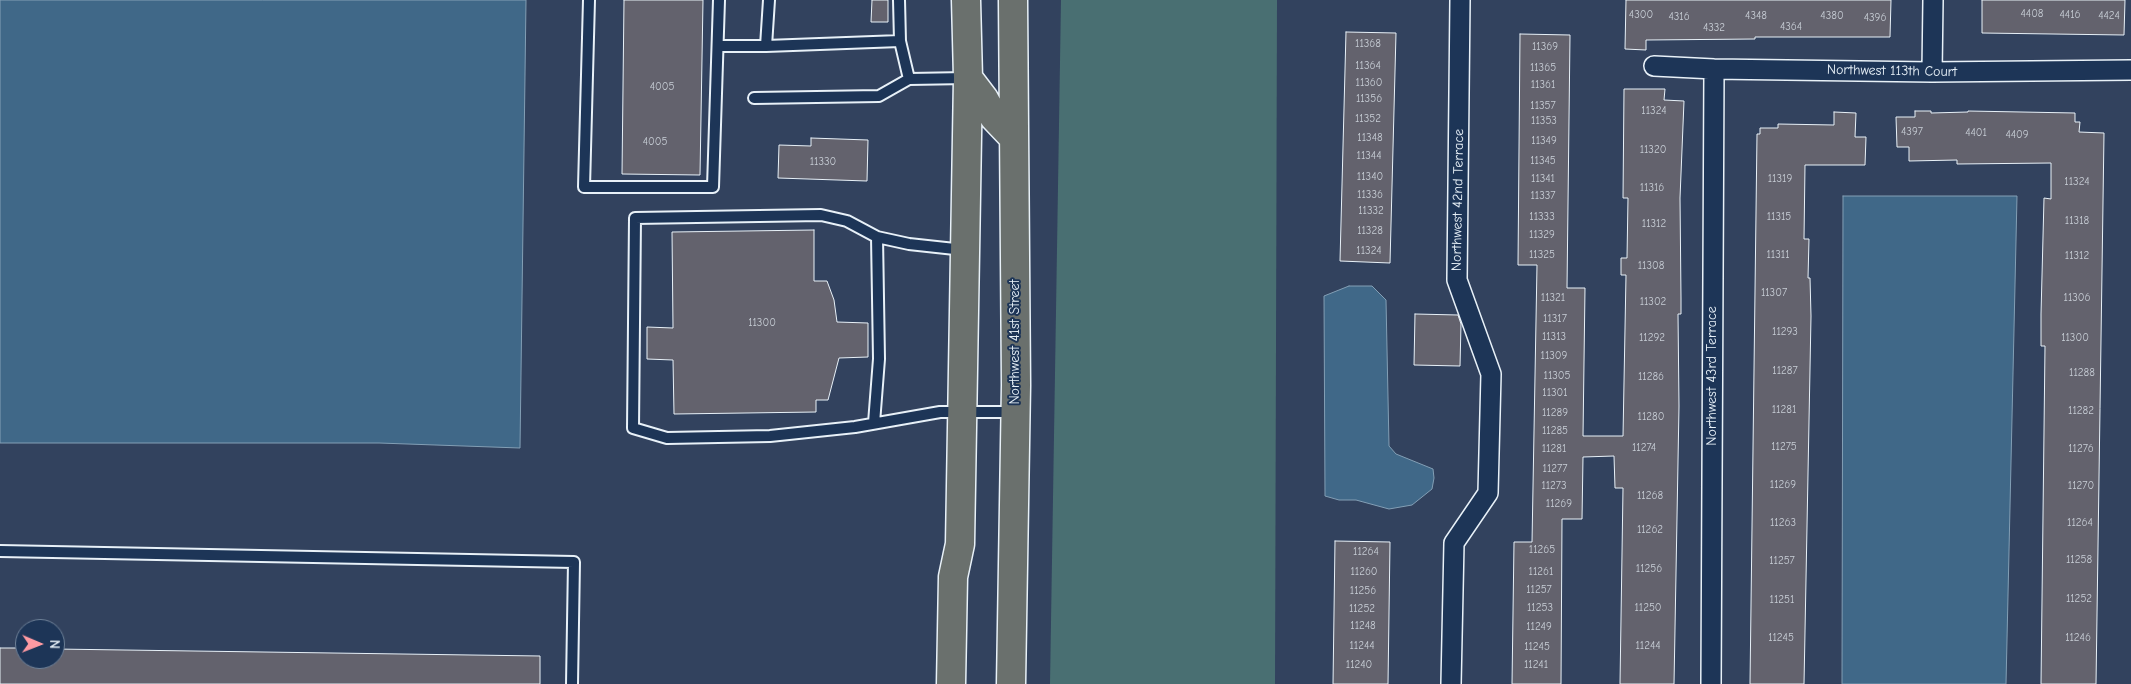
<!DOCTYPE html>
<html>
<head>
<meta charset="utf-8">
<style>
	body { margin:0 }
	#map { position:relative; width:2131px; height:684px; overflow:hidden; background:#32425e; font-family:"Comic Neue",sans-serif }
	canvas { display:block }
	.north { position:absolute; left:15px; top:619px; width:50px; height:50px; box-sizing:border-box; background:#1d3557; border:1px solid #6e8097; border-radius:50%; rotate:91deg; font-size:14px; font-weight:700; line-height:20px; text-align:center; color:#e8f1f8 }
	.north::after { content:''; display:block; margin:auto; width:18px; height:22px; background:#ff9aa2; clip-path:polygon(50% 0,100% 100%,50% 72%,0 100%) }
</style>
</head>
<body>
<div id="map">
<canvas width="2131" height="684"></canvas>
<div class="north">N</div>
</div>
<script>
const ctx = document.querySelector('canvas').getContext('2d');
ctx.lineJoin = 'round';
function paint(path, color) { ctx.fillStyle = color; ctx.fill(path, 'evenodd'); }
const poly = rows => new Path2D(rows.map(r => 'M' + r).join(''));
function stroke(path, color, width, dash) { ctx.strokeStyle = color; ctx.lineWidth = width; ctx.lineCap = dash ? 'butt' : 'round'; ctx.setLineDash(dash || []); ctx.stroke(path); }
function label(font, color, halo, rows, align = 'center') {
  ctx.font = font + ' "Comic Neue",sans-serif'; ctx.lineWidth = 4; ctx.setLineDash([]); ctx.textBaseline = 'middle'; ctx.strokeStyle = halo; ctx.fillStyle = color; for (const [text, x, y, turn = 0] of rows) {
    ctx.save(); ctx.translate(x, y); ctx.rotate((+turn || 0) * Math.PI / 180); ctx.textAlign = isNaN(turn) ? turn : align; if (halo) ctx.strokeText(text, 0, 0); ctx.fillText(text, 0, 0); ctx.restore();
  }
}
paint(poly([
	[1061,0,1277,0,1275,684,1050,684]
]), '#496f72');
const water = poly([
	[0,0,526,0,520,448,379,443,0,443,0,0],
	[1843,196,2017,196,2006,684,1842,684,1843,196],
	[1349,286,1372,286,1386,300,1389,446,1396,454,1433,469,1434,478,1432,489,1412,505,1389,509,1356,500,1339,500,1325,496,1324,296,1349,286]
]);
paint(water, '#406888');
stroke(water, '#839fb5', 1);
const building = poly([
	[624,0,703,0,700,175,622,174,624,0],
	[872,0,888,0,888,22,871,22,872,0],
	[1626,0,1891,0,1890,37,1755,37,1755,39,1646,40,1646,50,1625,49,1626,0],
	[1982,0,2125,0,2124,35,1982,33,1982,0],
	[1346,32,1396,33,1390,263,1340,261,1346,32],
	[1520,34,1570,35,1567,288,1585,288,1583,436,1623,436,1626,275,1621,275,1621,258,1627,258,1628,198,1623,198,1624,89,1665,89,1664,100,1684,101,1680,198,1681,298,1681,314,1678,314,1679,406,1674,684,1620,684,1623,488,1615,488,1614,456,1583,457,1582,519,1562,519,1561,684,1512,684,1514,542,1532,542,1537,265,1518,265,1520,34],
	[1915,111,1931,111,1931,113,1968,112,1968,111,2075,113,2075,122,2080,122,2079,132,2104,133,2096,684,2041,684,2045,346,2041,346,2041,314,2044,198,2051,199,2051,163,1957,164,1957,160,1909,161,1909,147,1897,147,1896,117,1915,117,1915,111],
	[1834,112,1856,113,1855,137,1866,137,1865,165,1805,165,1804,239,1809,239,1808,278,1810,278,1811,316,1804,684,1750,684,1757,134,1760,134,1760,128,1778,128,1778,124,1834,125,1834,112],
	[811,138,868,140,867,181,778,178,779,145,811,146,811,138],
	[814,230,814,281,827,281,834,300,837,322,868,323,868,357,839,358,828,400,816,400,816,412,674,414,673,360,647,359,647,327,673,328,672,232,814,230],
	[1415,314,1458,315,1461,324,1460,366,1414,365,1415,314],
	[1335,541,1390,542,1388,684,1333,684,1335,541],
	[0,648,25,648,25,659,55,659,55,649,540,656,540,684,0,684,0,648]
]);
paint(building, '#63626d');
stroke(building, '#e8f1f8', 1);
const lane = poly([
	[589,0,584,187,713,187,719,0],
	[900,41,909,79,967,78],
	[719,46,766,46,769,0],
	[766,46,900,41,899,0],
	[754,98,879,96,909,79],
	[964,250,909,244,877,237,847,221,821,215,635,218,633,428,667,438,770,436,855,427,940,412,1013,412],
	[874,423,879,359,877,237],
	[0,551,574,562,572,684]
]);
const street = poly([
	[1654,66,1714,69,1932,72,2131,70],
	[1932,72,1933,0],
	[1451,684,1454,543,1488,493,1491,374,1457,280,1460,0],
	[1711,684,1714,69]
]);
const primary = poly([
	[968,78,984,99,994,117,1014,138],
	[951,684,953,577,960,544,968,78,966,0],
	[1011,684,1016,385,1013,0]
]);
stroke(lane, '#e8f1f8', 14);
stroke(street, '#e8f1f8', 22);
stroke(primary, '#e8f1f8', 31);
stroke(lane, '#1d3557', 10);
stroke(street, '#1d3557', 19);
stroke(primary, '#6a706d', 28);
label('11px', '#c7cdd5', null, [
	["4408",2032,14],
	["4300",1641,15],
	["4416",2070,15],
	["4348",1756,16],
	["4380",1832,16],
	["4424",2109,16],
	["4316",1679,17],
	["4396",1875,18],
	["4364",1791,27],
	["4332",1714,28],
	["11368",1368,44],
	["11369",1545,47],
	["11364",1368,66],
	["11365",1543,68],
	["11360",1369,83],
	["11361",1543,85],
	["4005",662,87],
	["11356",1369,99],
	["11357",1543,106],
	["11324",1654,111],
	["11352",1368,119],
	["11353",1544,121],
	["4397",1912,132],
	["4401",1976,133],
	["4409",2017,135],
	["11348",1370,138],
	["11349",1544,141],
	["4005",655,142],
	["11320",1653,150],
	["11344",1369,156],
	["11345",1543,161],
	["11330",823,162],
	["11340",1370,177],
	["11341",1543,179],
	["11319",1780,179],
	["11324",2077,182],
	["11316",1652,188],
	["11336",1370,195],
	["11337",1543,196],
	["11332",1371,211],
	["11333",1542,217],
	["11315",1779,217],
	["11318",2077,221],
	["11312",1654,224],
	["11328",1370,231],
	["11329",1542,235],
	["11324",1369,251],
	["11325",1542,255],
	["11311",1778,255],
	["11312",2077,256],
	["11308",1651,266],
	["11307",1774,293],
	["11321",1553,298],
	["11306",2077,298],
	["11302",1653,302],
	["11317",1555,319],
	["11300",762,323],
	["11293",1785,332],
	["11313",1554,337],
	["11292",1652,338],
	["11300",2075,338],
	["11309",1554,356],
	["11287",1785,371],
	["11288",2082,373],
	["11305",1557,376],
	["11286",1651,377],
	["11301",1555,393],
	["11281",1784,410],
	["11282",2081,411],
	["11289",1555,413],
	["11280",1651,417],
	["11285",1555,431],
	["11275",1784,447],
	["11274",1644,448],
	["11281",1554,449],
	["11276",2081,449],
	["11277",1555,469],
	["11269",1783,485],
	["11273",1554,486],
	["11270",2081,486],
	["11268",1650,496],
	["11269",1559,504],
	["11263",1783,523],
	["11264",2080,523],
	["11262",1650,530],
	["11265",1542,550],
	["11264",1366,552],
	["11258",2079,560],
	["11257",1782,561],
	["11256",1649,569],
	["11260",1364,572],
	["11261",1541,572],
	["11257",1539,590],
	["11256",1363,591],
	["11252",2079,599],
	["11251",1782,600],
	["11253",1540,608],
	["11250",1648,608],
	["11252",1362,609],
	["11248",1363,626],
	["11249",1539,627],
	["11245",1781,638],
	["11246",2078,638],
	["11244",1362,646],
	["11244",1648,646],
	["11245",1537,647],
	["11240",1359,665],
	["11241",1536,665]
]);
label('14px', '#e8f1f8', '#1d3557', [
	["Northwest 113th Court",1892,71,1],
	["Northwest 42nd Terrace",1458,200,-89],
	["Northwest 41st Street",1015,342,-90],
	["Northwest 43rd Terrace",1712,376,-90]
]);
</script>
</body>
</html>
